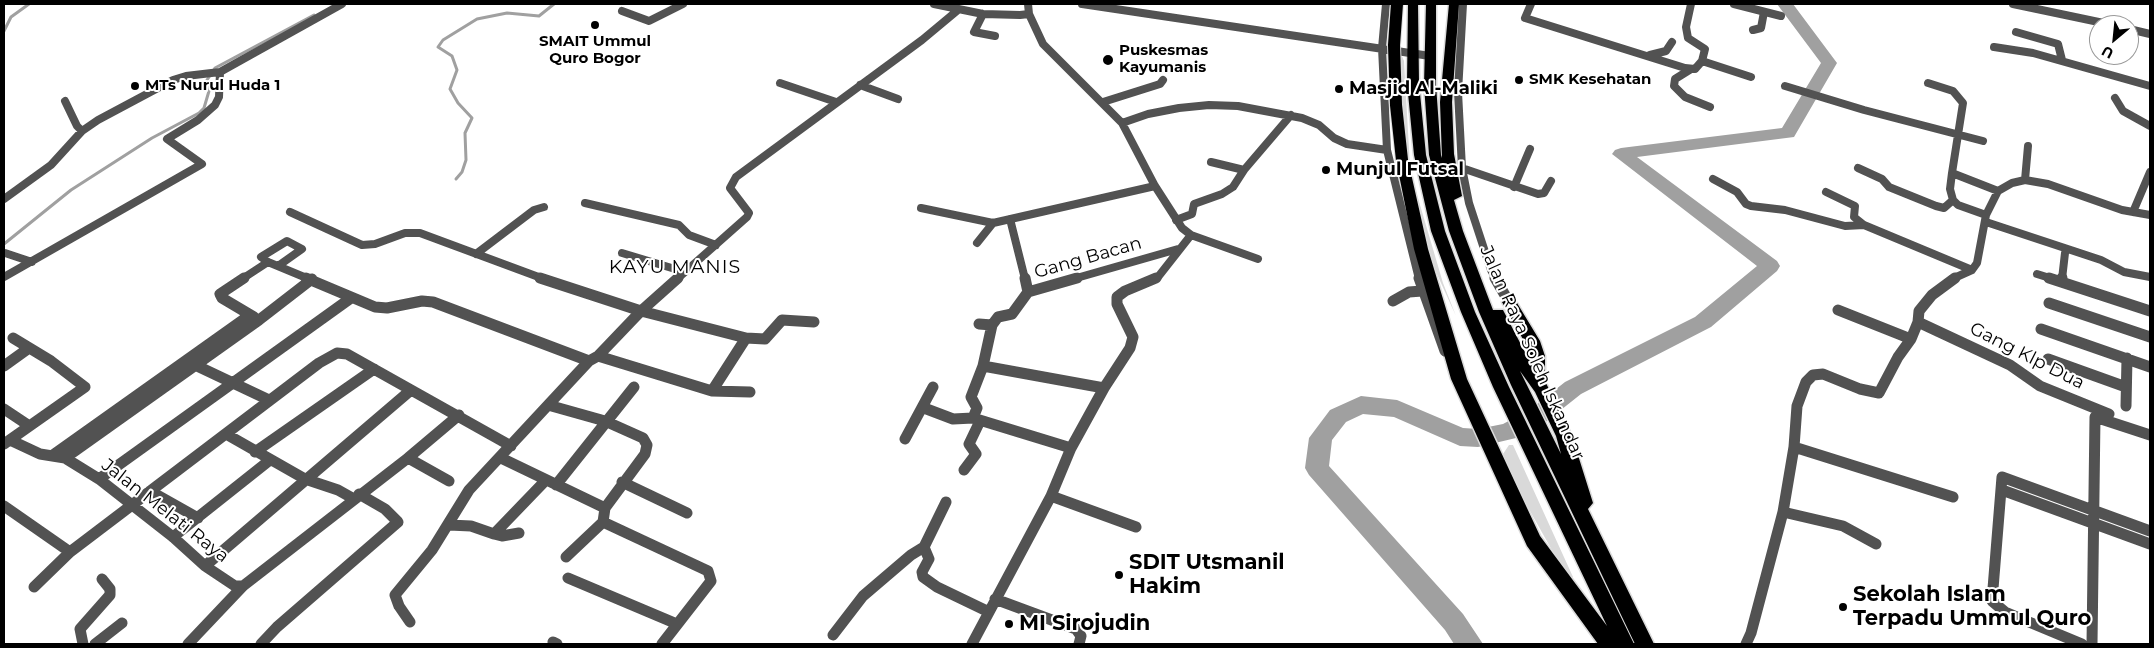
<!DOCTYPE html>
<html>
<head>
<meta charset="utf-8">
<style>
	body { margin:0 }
	#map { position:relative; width:2154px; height:648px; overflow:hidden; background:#fff; font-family:Montserrat,sans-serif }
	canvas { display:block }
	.frame { position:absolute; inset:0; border:5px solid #000; pointer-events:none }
	.north { position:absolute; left:2089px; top:15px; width:50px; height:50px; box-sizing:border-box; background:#fff; border:1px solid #999; border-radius:50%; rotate:208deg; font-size:14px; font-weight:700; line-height:20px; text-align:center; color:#000 }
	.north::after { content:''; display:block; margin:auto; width:18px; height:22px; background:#000; clip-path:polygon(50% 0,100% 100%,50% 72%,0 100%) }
</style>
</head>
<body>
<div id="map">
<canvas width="2154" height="648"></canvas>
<div class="frame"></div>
<div class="north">U</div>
</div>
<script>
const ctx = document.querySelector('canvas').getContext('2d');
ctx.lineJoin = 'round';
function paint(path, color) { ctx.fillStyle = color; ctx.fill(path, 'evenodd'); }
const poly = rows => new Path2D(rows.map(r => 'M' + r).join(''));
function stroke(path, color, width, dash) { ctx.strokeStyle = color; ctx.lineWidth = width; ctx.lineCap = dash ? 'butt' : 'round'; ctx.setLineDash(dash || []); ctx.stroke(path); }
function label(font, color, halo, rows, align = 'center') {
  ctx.font = font + ' Montserrat,sans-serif'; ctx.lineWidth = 4; ctx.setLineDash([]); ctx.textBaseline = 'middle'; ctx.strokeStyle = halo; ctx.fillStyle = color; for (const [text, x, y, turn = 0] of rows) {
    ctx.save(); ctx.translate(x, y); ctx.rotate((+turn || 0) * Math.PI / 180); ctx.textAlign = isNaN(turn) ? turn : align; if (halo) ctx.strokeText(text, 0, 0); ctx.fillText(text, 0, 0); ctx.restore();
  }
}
paint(poly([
	[1398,54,1402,56,1404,61,1410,167,1415,188,1443,283,1456,316,1431,261,1408,183],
	[1509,445,1513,445,1573,577,1567,577,1498,454,1503,454]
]), '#d9d9d9');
stroke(poly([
	[4,31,11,17,29,4],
	[456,179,462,172,466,160,465,133,472,118,458,103,450,89,457,70,452,56,438,47,443,40,477,19,507,13,539,16,554,4],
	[4,244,71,190,152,138,199,113,204,108,209,91,207,80,215,68,314,15]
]), '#a0a0a0', 3);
paint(poly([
	[1777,4,1793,4,1837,63,1794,137,1637,157,1777,261,1780,266,1777,271,1711,327,1581,394,1547,421,1516,438,1478,447,1460,446,1394,417,1363,414,1346,422,1332,440,1329,466,1463,614,1483,644,1454,644,1445,630,1309,475,1305,468,1309,438,1330,410,1361,396,1397,400,1463,428,1478,429,1503,424,1531,409,1565,382,1695,317,1757,266,1612,154,1615,150,1621,148,1782,128,1821,63,1777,4]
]), '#a0a0a0');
const highway = poly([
	[1408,4,1418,4,1419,83,1426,155,1445,231,1475,312,1509,387,1634,644,1598,644,1527,546,1451,379,1414,249,1396,160,1402,156,1408,160,1428,249,1467,379,1540,536,1607,626,1493,387,1461,312,1431,231,1414,155,1407,83,1408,4],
	[1426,4,1436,4,1436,85,1441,155,1442,158,1440,102,1449,4,1459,4,1452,102,1454,154,1462,196,1454,200,1463,231,1493,310,1503,310,1529,360,1524,341,1502,302,1504,298,1514,298,1540,341,1545,356,1545,381,1572,436,1593,503,1588,509,1654,644,1635,644,1511,385,1479,312,1449,231,1429,155,1424,85,1426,4],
	[1520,371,1535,392,1556,436,1561,454,1520,371]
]);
stroke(highway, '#dbdbdb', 3);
stroke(poly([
	[934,4,983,14,1020,15,1029,14,1028,4],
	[1082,4,1430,56],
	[1386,4,1382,48,1387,150,1419,279],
	[1463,4,1458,92,1462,168,1469,203,1491,270,1496,279],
	[1531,4,1525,18,1685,68,1695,69,1702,61,1705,49,1688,38,1686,27,1691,4],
	[1734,4,1781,16],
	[2013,4,2113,25],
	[622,11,649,21,683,4],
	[983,14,974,32,995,36],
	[1029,14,1043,44,1122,123,1155,186,1182,228,1191,235,1258,259],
	[2129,29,2150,34],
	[1753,30,1761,28,1764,12],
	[2016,32,2058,44,2062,60],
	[1994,47,2033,53,2150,86],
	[1650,55,1666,51,1672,42],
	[1702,61,1751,77],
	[1691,69,1675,79,1674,86,1685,97,1710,107],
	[220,72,342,4],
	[780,83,836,102],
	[1928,83,1953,91,1963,103,1952,173,1998,191],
	[860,85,898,99],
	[1785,86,1864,110,1983,141],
	[2115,98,2123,111,2150,126],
	[65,101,77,126,82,131],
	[1103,102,1160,84,1163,80],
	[1122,123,1148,114,1179,108,1209,105,1238,106,1302,118,1319,125,1334,138,1347,144,1387,150],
	[1211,162,1244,170],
	[1462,168,1538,194,1544,193,1551,181],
	[1858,168,1882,179,1889,187,1936,206,1944,208,1953,200],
	[1952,173,1950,189,1953,200,1958,205,1986,215],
	[1713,179,1737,192,1746,204,1751,206,1785,210,1845,226,1864,225],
	[2025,180,2028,146],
	[1514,187,1530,149],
	[1826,192,1855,206,1854,217,1864,225,1972,270],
	[4,199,51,165,82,131,98,120,173,80,186,76,220,72],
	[585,203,679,225,689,235,716,245],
	[921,208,993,223,1155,186],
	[290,212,362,245,375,244,405,233,420,233,544,279],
	[2133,212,2150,172],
	[1010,219,1025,279],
	[1176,220,1192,214,1194,204,1222,194,1233,187,1244,170,1291,115],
	[1986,222,2101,260,2124,272,2150,277],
	[977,243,993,223],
	[5,253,32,262],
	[622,253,685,272],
	[476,254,534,210,544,207],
	[278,266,302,249,287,241,261,257,268,262,309,279],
	[2037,274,2053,279],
	[4,277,202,164,167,139,198,120,215,105,219,97,220,72],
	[242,279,268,262],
	[677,279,747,217,749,213,730,188,736,177,922,40,958,10],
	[1073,279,1178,249],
	[1153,279,1158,277,1191,235],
	[1952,279,1972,270,1977,263,1986,215,1998,191,2012,183,2025,180,2048,184,2122,210,2150,215],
	[2062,279,2065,253]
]), '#525252', 8);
stroke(poly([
	[244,278,220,294,222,298,254,317],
	[306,278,375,307,387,308,422,301,433,302,589,361],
	[540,278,641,311,746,338,712,391,598,356],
	[1025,278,1028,292],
	[1077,278,1028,292,1012,314,998,317,992,325,983,366,1104,388],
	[1419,278,1445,351],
	[1495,278,1509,302],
	[2049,278,2150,311],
	[2062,282,2062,278],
	[1393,301,1409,292,1422,291],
	[2049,303,2150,337],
	[1838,310,1911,339],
	[1918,322,2010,365,2040,386,2109,414],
	[979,324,992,325],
	[2041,329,2150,367],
	[746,338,765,339,782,320,814,322],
	[2048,359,2126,387],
	[195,365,269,400],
	[4,366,29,348],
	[983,366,971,397,977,408,973,418,1071,448],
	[712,391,750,392],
	[548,405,605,421,643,438,647,445,645,454,605,508],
	[2126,406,2127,358],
	[924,408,953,419,973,418],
	[4,409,28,425],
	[226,434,305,479,338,490,354,499],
	[905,439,933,387],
	[10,440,40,454,65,458,99,479,173,537,205,566,235,586,243,586],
	[4,444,85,387,51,361,13,338],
	[1794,447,1953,497],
	[255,452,374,369],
	[53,455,250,315],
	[65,458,259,320,312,279],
	[408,458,449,481],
	[501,458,605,508,603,522,566,557],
	[964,470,976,454,969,444,980,421],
	[99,479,351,298],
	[622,482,687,513],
	[556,485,634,387],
	[2002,490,2150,544],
	[150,491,198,518],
	[1051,496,1136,527],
	[946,502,924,547,929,559,922,572,923,577,937,587,989,612],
	[4,506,70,552],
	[1783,512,1843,526,1876,544],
	[603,522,708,571,711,581,662,644],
	[449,525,471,526,494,534,546,480],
	[494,534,502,536,519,533],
	[173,537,270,460],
	[205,566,411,390],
	[568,578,677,624],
	[34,587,70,552,319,363,337,353,347,354,511,446],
	[995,599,1076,629,1081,636,1079,644],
	[410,622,399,606,395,595,432,550,469,490,589,361,598,356,641,311,678,278],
	[833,635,863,596,911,555,924,547],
	[553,642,557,644],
	[83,644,80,629,110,595,110,589,102,579],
	[95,644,122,623],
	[188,644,243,586,408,458,459,415],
	[261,644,277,627,398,522,385,509,359,494],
	[972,644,1051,496,1071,448,1104,388,1130,348,1133,337,1117,304,1117,297,1125,291,1156,278],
	[1746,644,1751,633,1783,512,1794,447,1797,406,1806,382,1813,375,1823,374,1860,389,1879,393,1898,357,1911,339,1918,322,1919,311,1932,295,1955,278],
	[2082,644,2005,612,1992,601,2002,477,2150,531],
	[2092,644,2095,417,2150,435]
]), '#525252', 11);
paint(highway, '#000');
const highwayBridge = poly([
	[1397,4,1394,45,1396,105,1402,160]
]);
stroke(highwayBridge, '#dbdbdb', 14, []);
stroke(highwayBridge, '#000', 12);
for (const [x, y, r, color] of [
	[595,25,5,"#000"],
	[1108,60,6,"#000"],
	[1519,80,5,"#000"],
	[135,86,5,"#000"],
	[1339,89,5,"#000"],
	[1326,170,5,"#000"],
	[1119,575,5,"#000"],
	[1843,607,5,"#000"],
	[1009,624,5,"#000"]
]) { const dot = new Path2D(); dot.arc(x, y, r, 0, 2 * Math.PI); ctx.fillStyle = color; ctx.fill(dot); stroke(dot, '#fff', 2); }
label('bold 15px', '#000', '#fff', [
	["SMAIT Ummul",595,42,"center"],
	["Quro Bogor",595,59,"center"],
	["Puskesmas",1119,51],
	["Kayumanis",1119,68],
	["SMK Kesehatan",1529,80],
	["MTs Nurul Huda 1",145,86]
], 'left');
label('bold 18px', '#000', '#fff', [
	["Masjid Al-Maliki",1349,89],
	["Munjul Futsal",1336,170]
], 'left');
label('18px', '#000', '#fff', [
	["Gang Bacan",1088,258,-16],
	["Jalan Raya Soleh Iskandar",1532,353,66],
	["Gang Klp Dua",2027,356,27],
	["Jalan Melati Raya",165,511,38]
]);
ctx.letterSpacing = '1px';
label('19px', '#000', '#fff', [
	["KAYU MANIS",675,267]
]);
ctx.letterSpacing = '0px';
label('bold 21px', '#000', '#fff', [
	["SDIT Utsmanil",1129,563],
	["Hakim",1129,587],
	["Sekolah Islam",1853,595],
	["Terpadu Ummul Quro",1853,619],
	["MI Sirojudin",1019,624]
], 'left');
</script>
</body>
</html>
